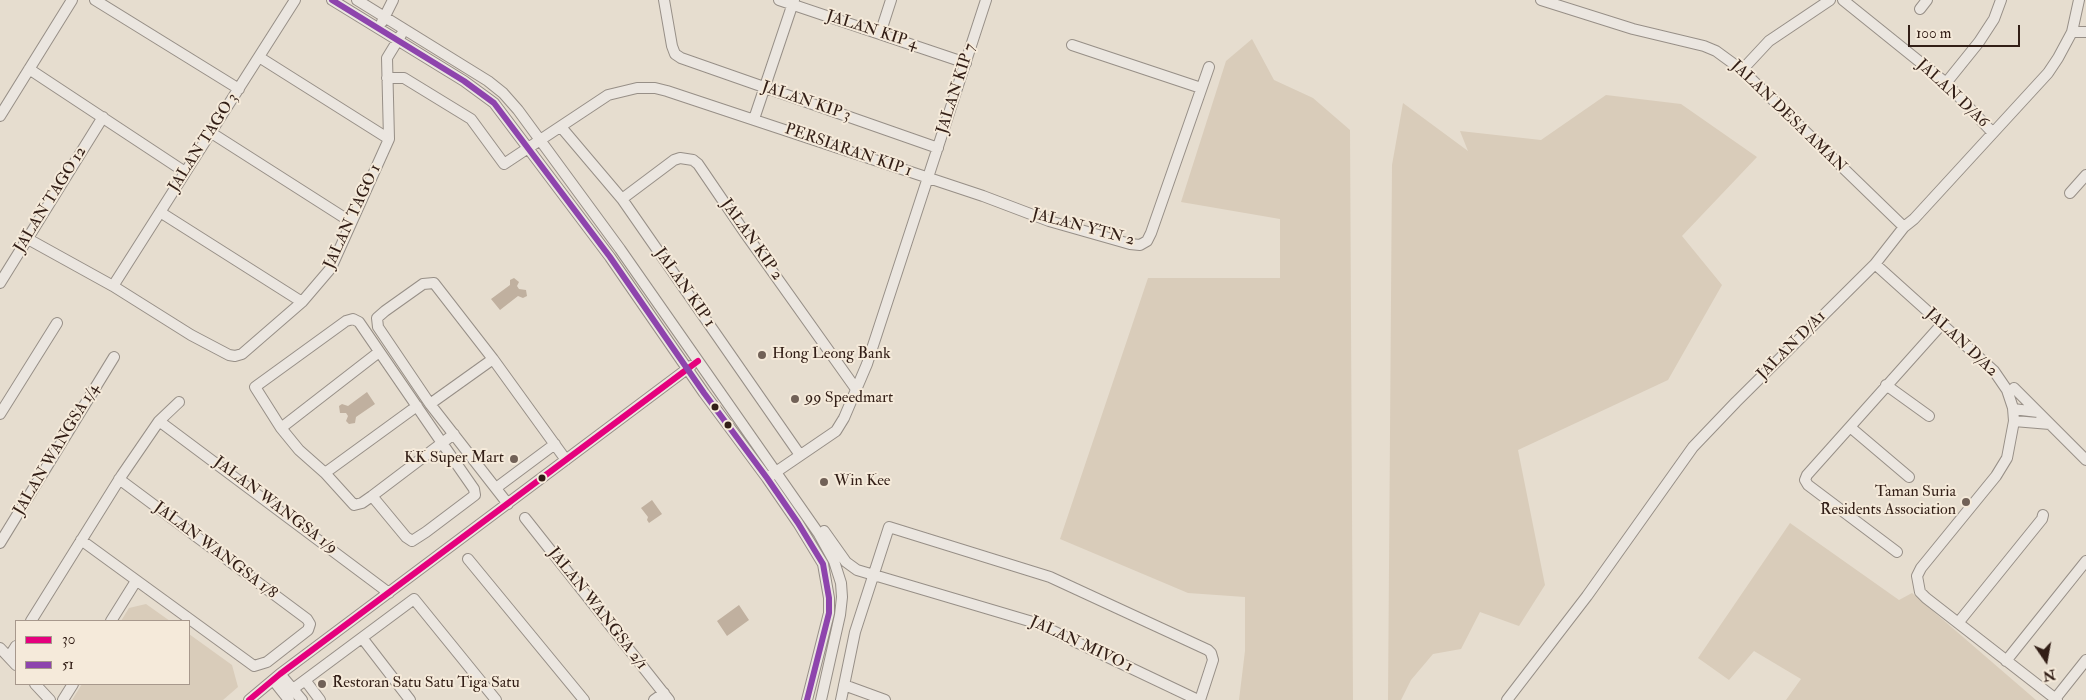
<!DOCTYPE html>
<html>
<head>
<meta charset="utf-8">
<style>
	body { margin:0 }
	#map { position:relative; width:2086px; height:700px; overflow:hidden; background:#e6ddcf; font-family:"IM FELL Double Pica",serif }
	canvas { display:block }
	.legend { position:absolute; left:15px; top:620px; width:175px; height:65px; box-sizing:border-box; background:#f5eada; border:1px solid #a7988c; margin:0; padding:6px 9px; list-style:none; font-size:15px; color:#321e16 }
	.legend li { display:flex; align-items:center; gap:10px; height:25px }
	.legend b { width:25px; border:1px solid #a7988c }
	.north { position:absolute; left:2021px; top:635px; width:50px; height:50px; -webkit-text-stroke:4px #f5eada; paint-order:stroke; rotate:168deg; font-size:14px; font-weight:700; line-height:20px; text-align:center; color:#321e16 }
	.north::after { content:''; display:block; margin:auto; width:18px; height:22px; background:#321e16; clip-path:polygon(50% 0,100% 100%,50% 72%,0 100%) }
	.scale { position:absolute; left:1908px; top:25px; width:112px; height:22px; box-sizing:border-box; border:2px solid #321e16; border-top:0; padding-left:6px; font-size:15px; line-height:18px; white-space:nowrap; color:#321e16; -webkit-text-stroke:4px #f5eada; paint-order:stroke }
</style>
</head>
<body>
<div id="map">
<canvas width="2086" height="700"></canvas>
<ul class="legend">
<li><b style="height:6px;background:#e5007d"></b>30</li>
<li><b style="height:6px;background:#8e44ad"></b>51</li>
</ul>
<div class="north">N</div>
<div class="scale">100 m</div>
</div>
<script>
const ctx = document.querySelector('canvas').getContext('2d');
ctx.lineJoin = 'round';
function paint(path, color) { ctx.fillStyle = color; ctx.fill(path, 'evenodd'); }
const poly = rows => new Path2D(rows.map(r => 'M' + r).join(''));
function stroke(path, color, width, dash) { ctx.strokeStyle = color; ctx.lineWidth = width; ctx.lineCap = dash ? 'butt' : 'round'; ctx.setLineDash(dash || []); ctx.stroke(path); }
function label(font, color, halo, rows, align = 'center') {
  ctx.font = font + ' "IM FELL Double Pica",serif'; ctx.lineWidth = 4; ctx.setLineDash([]); ctx.textBaseline = 'middle'; ctx.strokeStyle = halo; ctx.fillStyle = color; for (const [text, x, y, turn = 0] of rows) {
    ctx.save(); ctx.translate(x, y); ctx.rotate((+turn || 0) * Math.PI / 180); ctx.textAlign = isNaN(turn) ? turn : align; if (halo) ctx.strokeText(text, 0, 0); ctx.fillText(text, 0, 0); ctx.restore();
  }
}
paint(poly([
	[1252,39,1274,80,1313,98,1350,130,1353,700,1239,700,1245,651,1245,597,1188,593,1060,539,1148,278,1280,278,1280,219,1181,202,1226,61],
	[1606,95,1681,104,1757,157,1682,236,1722,285,1668,380,1518,450,1545,585,1519,626,1480,612,1461,649,1433,654,1411,680,1401,700,1388,700,1392,165,1403,103,1468,151,1460,131,1541,140],
	[1790,523,1899,600,1912,593,2036,700,1786,700,1801,679,1754,651,1729,680,1698,658],
	[146,604,170,621,121,621,129,608],
	[189,634,232,665,238,687,223,700,72,700,82,684,189,684]
]), '#d9ccba');
paint(poly([
	[514,278,519,282,517,286,519,289,526,290,527,296,523,298,518,296,500,310,491,299,510,285,510,280],
	[367,392,375,404,356,417,355,423,349,424,346,421,348,416,346,413,340,413,339,406,342,404,348,406],
	[652,500,662,514,649,523,647,520,648,517,641,508],
	[739,605,749,620,727,636,717,621]
]), '#c0b09f');
const minor = poly([
	[95,0,239,89],
	[332,0,464,81,494,103,610,257,704,393,767,478,798,523,823,564,829,598,829,613,807,700],
	[357,0,488,81,503,93,518,110,620,249,819,534,834,561,841,583,842,597,840,615,821,700],
	[664,0,672,46,675,54,681,58,938,148],
	[779,0,966,63],
	[1541,0,1633,29,1704,46,1716,51,1742,70,1904,227],
	[1843,0,1946,83,1992,132],
	[1920,9,1927,0],
	[382,22,393,0],
	[2072,32,2086,32],
	[880,34,891,0],
	[1072,45,1201,88],
	[259,57,389,139],
	[29,69,185,172],
	[1742,70,1769,41,1830,0],
	[387,78,404,78,471,119,504,164,608,95,637,88,655,88,667,91,983,196,1049,221,1130,244,1140,245,1147,241,1151,233,1209,67],
	[1946,83,1979,42,1994,19,2001,0],
	[0,116,72,0],
	[754,119,794,0],
	[561,127,622,199,800,455],
	[210,132,351,222],
	[2070,193,2086,175],
	[622,199,674,160,680,158,693,160,698,164,745,233,856,389],
	[160,212,302,302],
	[28,239,113,286,191,335,229,355,235,356,242,354,302,302,331,268,389,139,387,58,401,35],
	[1875,264,1994,371,2007,390,2013,408,2014,421,2007,458,1996,476,1921,568,1917,576,1920,592,1926,598,2057,700],
	[0,283,103,117],
	[113,286,295,0],
	[1886,385,1929,416],
	[2014,388,2086,460],
	[430,404,493,359],
	[2013,409,2038,412],
	[0,414,57,323],
	[159,421,389,593],
	[2014,421,2050,424],
	[1850,427,1909,477],
	[281,428,379,352],
	[325,473,417,406],
	[770,476,836,431,844,418,867,364,986,0],
	[496,488,555,444],
	[372,496,406,537,412,541,426,532,475,495,474,489,442,443,359,322,353,319,346,321,255,387,281,428,299,450,325,473,354,505,362,503,372,496,442,443,454,434],
	[508,504,430,404,378,327,377,318,385,311,423,284,434,283,493,359,566,460],
	[525,518,669,700],
	[824,531,846,562,857,570,1036,623,1198,700],
	[81,540,254,666,267,662,308,630,310,624,307,619,119,479],
	[0,543,114,357],
	[1897,552,1808,485,1805,480,1807,475,1942,324],
	[468,559,584,700],
	[31,621,122,475,159,421,179,402],
	[111,621,136,581],
	[1958,623,2042,519,2043,515],
	[363,639,410,700],
	[0,648,16,665],
	[9,657,16,646],
	[2006,661,2086,561],
	[280,674,302,700],
	[273,680,289,700],
	[305,680,320,700],
	[35,684,50,700],
	[844,685,885,700],
	[293,689,414,599,496,700],
	[2055,699,2086,660],
	[63,700,73,684],
	[249,700,280,674,691,366],
	[654,700,664,693],
	[841,700,855,632,889,527,1050,577,1208,650,1211,653,1213,660,1200,700],
	[1507,700,1587,596,1693,447,1736,402,1875,264,1904,227,1914,219,2048,73,2058,58,2072,32,2079,0]
]);
stroke(minor, '#978f87', 12);
stroke(minor, '#ebe6e0', 10);
stroke(poly([
	[249,700,280,674,698,361]
]), '#e5007d', 6);
stroke(poly([
	[332,0,464,81,494,103,610,257,704,393,767,478,798,523,823,564,829,598,829,613,807,700]
]), '#8e44ad', 6);
for (const [x, y, r, color] of [
	[762,355,5,"#716157"],
	[795,399,5,"#716157"],
	[715,407,4.5,"#321e16"],
	[728,425,4.5,"#321e16"],
	[514,459,5,"#716157"],
	[542,478,4.5,"#321e16"],
	[824,482,5,"#716157"],
	[1966,502,5,"#716157"],
	[322,684,5,"#716157"]
]) { const dot = new Path2D(); dot.arc(x, y, r, 0, 2 * Math.PI); ctx.fillStyle = color; ctx.fill(dot); stroke(dot, '#f5eada', 2); }
label('16px', '#321e16', '#f5eada', [
	["JALAN KIP 4",872,31,18],
	["JALAN KIP 7",957,89,-72],
	["JALAN D/A6",1952,94,43],
	["JALAN KIP 3",806,102,19],
	["JALAN DESA AMAN",1788,117,44],
	["JALAN TAGO 3",204,143,-57],
	["PERSIARAN KIP 1",848,151,19],
	["JALAN TAGO 12",51,200,-58],
	["JALAN TAGO 1",353,217,-65],
	["JALAN YTN 2",1083,228,15],
	["JALAN KIP 2",751,240,55],
	["JALAN KIP 1",684,288,55],
	["JALAN D/A2",1961,343,43],
	["JALAN D/A1",1792,346,-45],
	["JALAN WANGSA 1/4",57,450,-59],
	["JALAN WANGSA 1/9",275,506,37],
	["JALAN WANGSA 1/8",215,551,37],
	["JALAN WANGSA 2/1",597,609,52],
	["JALAN MIVO 1",1081,645,25]
]);
label('16px', '#321e16', '#f5eada', [
	["Hong Leong Bank",772,355],
	["99 Speedmart",805,399],
	["KK Super Mart",504,459,"right"],
	["Win Kee",834,482],
	["Taman Suria",1956,493,"right"],
	["Residents Association",1956,511,"right"],
	["Restoran Satu Satu Tiga Satu",332,684]
], 'left');
</script>
</body>
</html>
